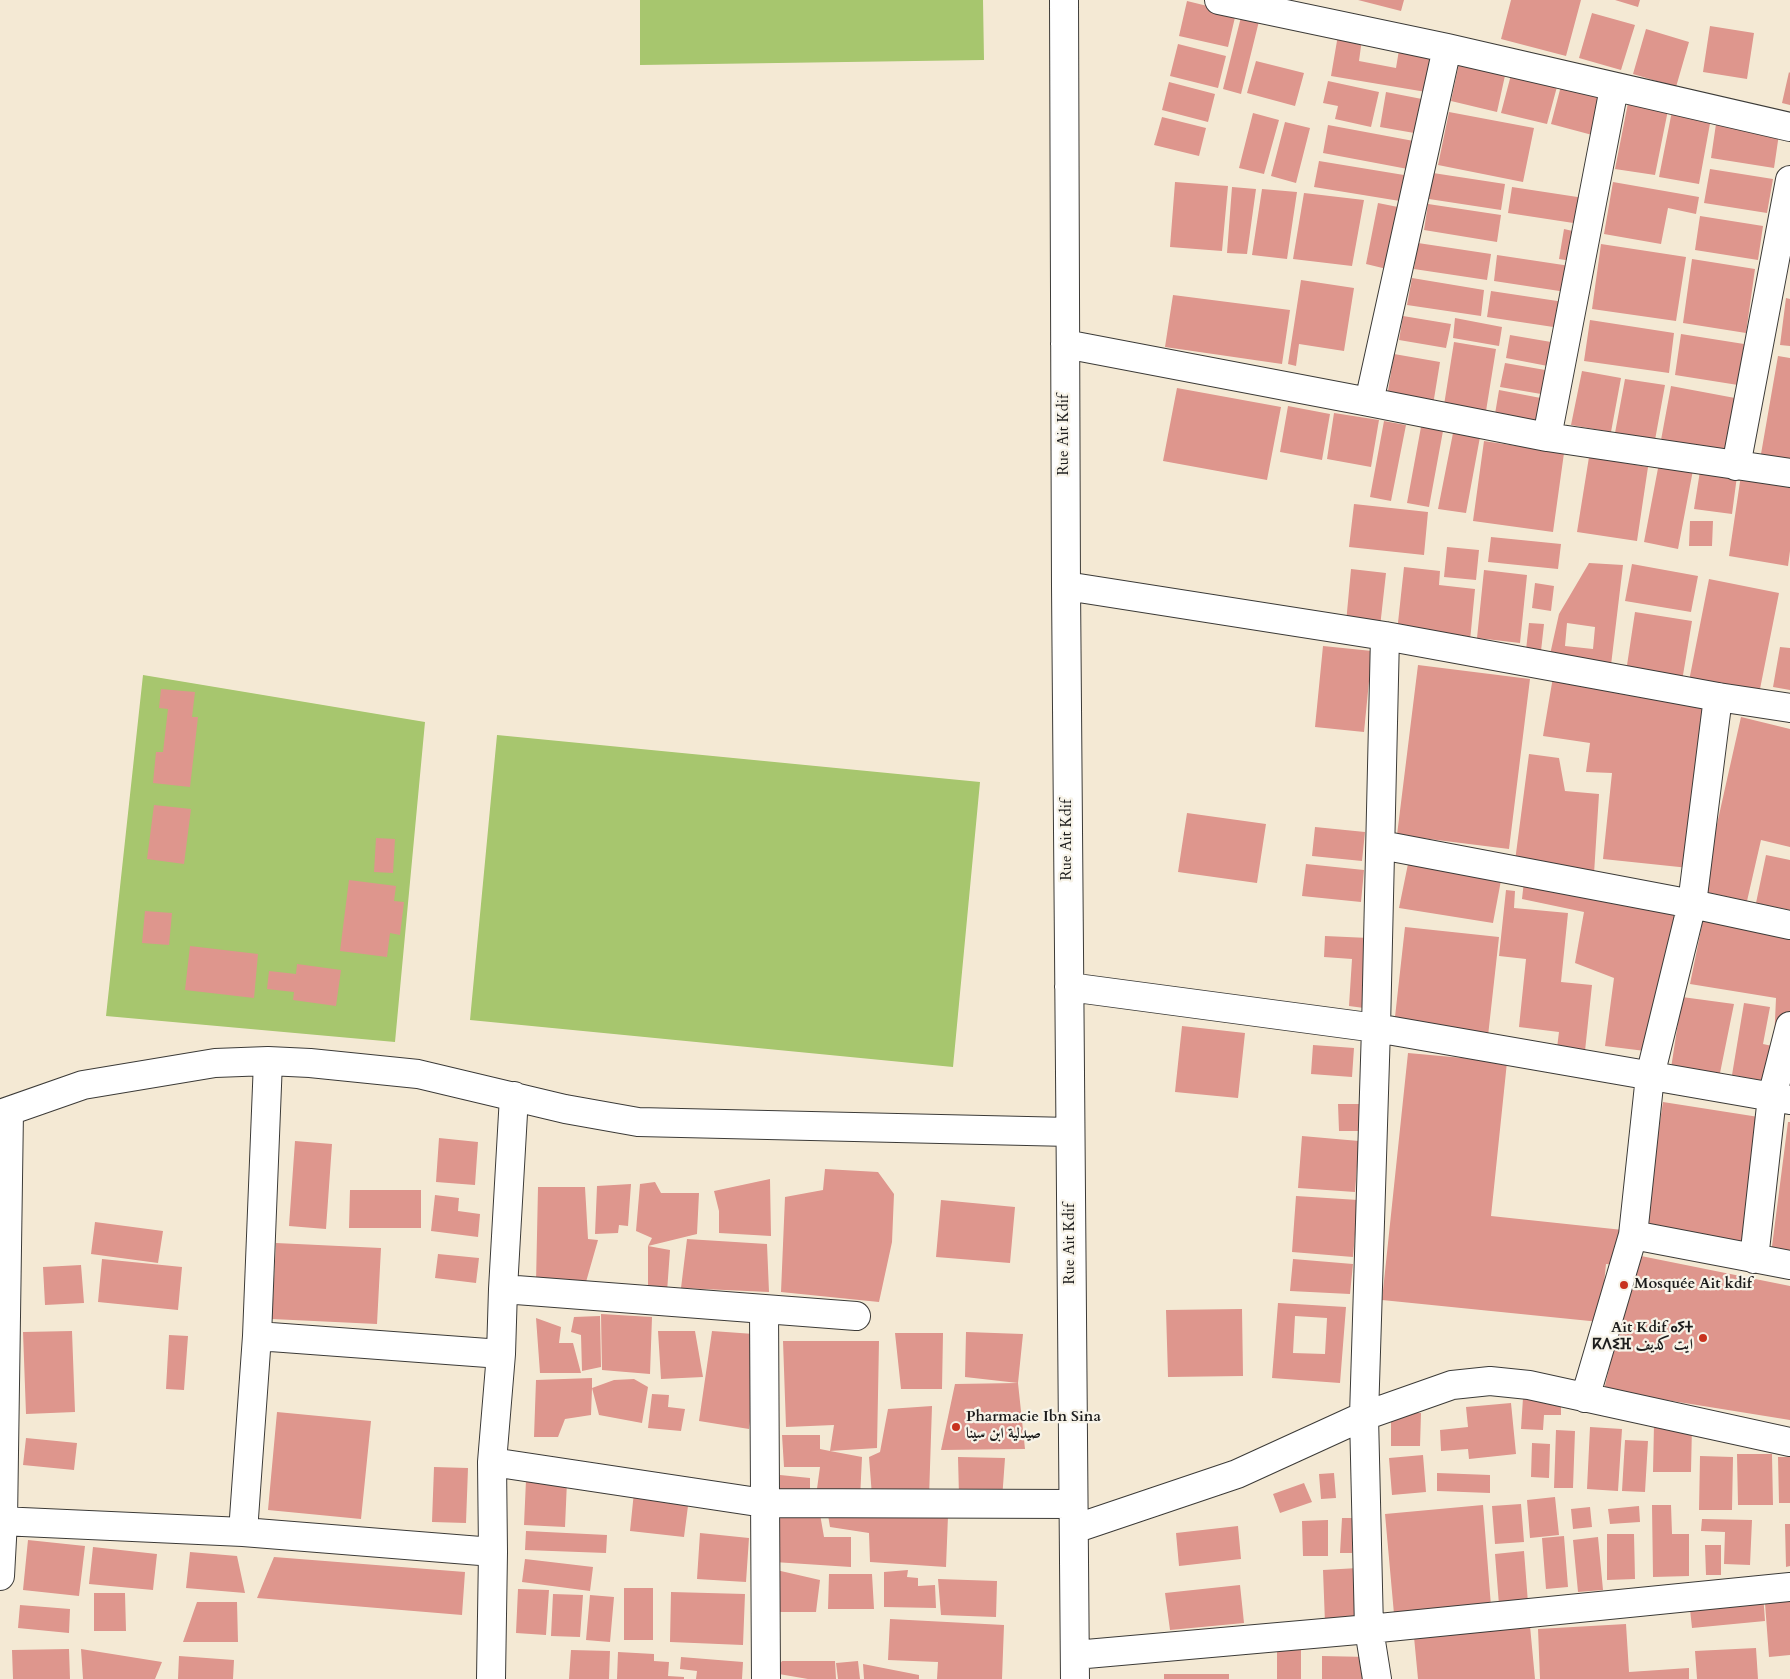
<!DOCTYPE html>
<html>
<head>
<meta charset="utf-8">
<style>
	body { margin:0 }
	canvas { display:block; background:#f4e9d4 }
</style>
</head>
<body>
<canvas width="1790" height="1679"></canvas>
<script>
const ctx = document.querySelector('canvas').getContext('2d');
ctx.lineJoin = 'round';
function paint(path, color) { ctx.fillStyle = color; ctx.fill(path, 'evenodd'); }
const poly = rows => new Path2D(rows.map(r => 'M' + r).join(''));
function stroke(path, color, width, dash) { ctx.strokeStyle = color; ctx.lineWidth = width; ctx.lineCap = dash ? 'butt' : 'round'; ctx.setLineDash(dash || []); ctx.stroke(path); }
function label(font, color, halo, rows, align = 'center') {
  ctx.font = font + ' Cardo,Amiri,"Noto Sans Tifinagh",serif'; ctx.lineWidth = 4.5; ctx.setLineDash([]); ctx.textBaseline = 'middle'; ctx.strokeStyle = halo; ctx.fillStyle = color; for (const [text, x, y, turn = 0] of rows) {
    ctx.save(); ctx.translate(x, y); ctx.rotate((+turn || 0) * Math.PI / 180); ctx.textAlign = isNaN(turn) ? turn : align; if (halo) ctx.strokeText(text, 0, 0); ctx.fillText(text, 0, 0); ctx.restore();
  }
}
paint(poly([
	[640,0,983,0,984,60,640,65],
	[143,675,425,722,395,1042,106,1016],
	[497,735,980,782,953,1067,470,1020]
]), '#a7c66e');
paint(poly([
	[1358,0,1404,0,1401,11],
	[1511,0,1581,0,1566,56,1501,39],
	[1615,0,1640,0,1638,7],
	[1187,1,1236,13,1228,47,1179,36],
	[1242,13,1260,17,1241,94,1223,89],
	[1592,13,1635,25,1621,70,1579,58],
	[1710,26,1754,33,1747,79,1703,72],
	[1646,29,1689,42,1676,87,1633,74],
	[1338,35,1362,39,1359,61,1396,68,1399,50,1432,55,1426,92,1331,76],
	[1178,44,1226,56,1218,88,1170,76],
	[1460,59,1506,71,1497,112,1451,101],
	[1256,61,1304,73,1295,106,1247,93],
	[1512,71,1558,83,1547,124,1501,113],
	[1789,72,1790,73,1790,105,1782,103],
	[1328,81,1379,92,1371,127,1335,119,1338,106,1323,103],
	[1169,82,1215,94,1208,122,1162,110],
	[1562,82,1608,95,1596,136,1551,124],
	[1386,92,1427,100,1420,134,1380,127],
	[1628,103,1668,110,1655,175,1615,169],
	[1672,111,1711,118,1699,184,1659,177],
	[1449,112,1534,128,1523,182,1438,165],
	[1253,113,1279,120,1264,174,1239,168],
	[1162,117,1206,128,1199,156,1154,145],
	[1285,122,1310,128,1296,183,1271,176],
	[1716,124,1779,134,1774,168,1711,158],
	[1328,125,1419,142,1413,170,1323,153],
	[1319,161,1410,176,1406,202,1314,187],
	[1710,169,1773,179,1767,213,1704,203],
	[1433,173,1505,184,1501,210,1429,199],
	[1175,182,1228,186,1222,251,1170,247],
	[1613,182,1699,197,1696,214,1668,208,1661,244,1604,234],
	[1232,187,1256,189,1247,254,1227,253],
	[1512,187,1584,198,1580,224,1508,213],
	[1262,189,1297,192,1287,259,1252,255],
	[1304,193,1364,200,1352,266,1293,259],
	[1378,203,1403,208,1391,270,1366,264],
	[1428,204,1501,215,1497,242,1424,230],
	[1700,216,1763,226,1758,260,1695,250],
	[1564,229,1577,232,1572,261,1559,259],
	[1418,243,1491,254,1487,280,1414,269],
	[1601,244,1686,257,1676,321,1592,309],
	[1497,255,1570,266,1566,292,1494,281],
	[1692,259,1755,269,1746,333,1683,323],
	[1412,278,1484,290,1481,316,1407,305],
	[1301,280,1354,288,1344,351,1299,344,1296,366,1288,364],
	[1491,291,1564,302,1560,328,1487,317],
	[1173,295,1290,310,1282,364,1165,347],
	[1786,298,1790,299,1790,346,1780,345],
	[1403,316,1451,324,1446,348,1399,340],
	[1455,318,1502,327,1499,346,1453,338],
	[1590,320,1674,333,1669,373,1584,361],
	[1681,334,1744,344,1738,385,1675,375],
	[1510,335,1557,343,1553,367,1506,358],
	[1454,342,1496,349,1486,411,1444,405],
	[1394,354,1440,362,1433,405,1387,397],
	[1778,356,1790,358,1790,459,1761,454],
	[1505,363,1551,371,1547,395,1500,387],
	[1582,371,1621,378,1611,432,1571,425],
	[1625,379,1665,385,1655,440,1615,433],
	[1671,386,1735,398,1724,452,1661,440],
	[1177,388,1281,407,1267,480,1163,461],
	[1499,390,1546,399,1541,423,1495,414],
	[1288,406,1330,414,1322,460,1280,452],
	[1334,413,1379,420,1371,467,1327,459],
	[1384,421,1406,425,1391,501,1370,497],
	[1421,427,1443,431,1429,507,1407,503],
	[1453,433,1480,437,1466,513,1438,509],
	[1484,441,1564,453,1553,532,1473,521],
	[1589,457,1648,467,1637,541,1577,532],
	[1659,463,1693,470,1678,549,1644,542],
	[1700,471,1737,476,1732,514,1694,509],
	[1741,475,1790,482,1790,551,1788,566,1729,556],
	[1354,504,1428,512,1424,555,1349,547],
	[1690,521,1713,521,1712,546,1689,546],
	[1491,537,1561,544,1558,569,1488,562],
	[1447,547,1479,550,1476,580,1444,577],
	[1589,563,1623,565,1611,665,1549,659,1559,614],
	[1567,623,1595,627,1593,649,1565,646],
	[1632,564,1698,576,1691,612,1625,601],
	[1404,567,1440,571,1439,585,1475,589,1470,641,1397,632],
	[1351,569,1386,573,1380,627,1346,623],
	[1484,570,1527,575,1520,643,1477,638],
	[1709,579,1779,593,1759,694,1689,681],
	[1535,583,1554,586,1551,611,1532,608],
	[1635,612,1692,621,1682,681,1626,672],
	[1529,623,1544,624,1541,651,1526,650],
	[1323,646,1372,651,1364,732,1315,727],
	[1780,647,1790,648,1790,690,1773,687],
	[1418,665,1530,679,1509,849,1397,835],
	[1553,677,1710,703,1689,868,1603,859,1612,773,1586,772,1590,743,1543,736],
	[161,689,195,692,192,717,198,717,190,787,153,783,156,752,163,752,168,709,159,708],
	[1741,717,1790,729,1790,847,1761,840,1747,901,1702,891],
	[1529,754,1559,758,1565,791,1599,794,1594,874,1515,861],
	[154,805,191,809,184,864,147,859],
	[1187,813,1266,824,1257,883,1178,872],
	[1315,827,1365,832,1362,861,1312,856],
	[376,838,395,839,393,873,374,872],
	[1766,855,1790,860,1790,910,1756,903],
	[1409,859,1502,875,1493,923,1399,908],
	[1306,864,1364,870,1361,902,1302,896],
	[349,880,396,886,394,901,404,902,400,935,390,933,387,957,340,951],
	[1524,881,1677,912,1653,1052,1605,1046,1614,978,1575,963,1584,912,1522,899],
	[1506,890,1515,891,1514,908,1568,913,1561,982,1592,985,1585,1051,1557,1048,1559,1032,1519,1027,1526,959,1499,956],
	[145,911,172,913,169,945,142,943],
	[1704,915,1790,932,1790,1011,1783,1042,1774,1042,1776,998,1690,984],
	[1405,927,1499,937,1488,1036,1394,1026],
	[1325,936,1369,938,1364,1008,1349,1006,1352,959,1324,957],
	[190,946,258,954,254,998,185,990],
	[297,964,341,970,336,1006,293,1000,294,992,267,989,269,971,296,974],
	[1682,997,1734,1004,1719,1078,1671,1068],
	[1744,1003,1770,1007,1763,1044,1777,1047,1771,1082,1732,1075],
	[1182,1026,1245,1033,1238,1098,1175,1092],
	[1313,1045,1354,1048,1352,1077,1311,1074],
	[1408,1053,1507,1062,1491,1216,1623,1230,1620,1265,1606,1264,1600,1322,1382,1300],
	[1663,1102,1765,1118,1746,1242,1644,1226],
	[1338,1104,1364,1104,1364,1131,1339,1131],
	[1788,1122,1790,1122,1790,1257,1771,1254],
	[1302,1136,1359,1141,1355,1192,1298,1188],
	[439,1138,478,1142,475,1185,436,1182],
	[295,1141,332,1144,326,1229,289,1226],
	[825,1169,878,1172,894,1194,892,1242,879,1302,781,1292,785,1197,823,1190],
	[770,1179,771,1236,719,1233,719,1211,714,1191],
	[655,1182,661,1193,699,1193,697,1234,648,1246,652,1238,636,1231,640,1184],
	[631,1184,628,1226,619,1225,618,1233,595,1234,597,1186],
	[538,1187,585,1187,588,1239,598,1240,584,1289,536,1283],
	[350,1190,421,1190,421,1228,349,1228],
	[435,1195,459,1198,458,1211,480,1214,478,1237,431,1231],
	[1296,1196,1358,1200,1353,1257,1292,1252],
	[941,1200,1015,1207,1010,1263,936,1257],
	[95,1222,163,1231,158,1263,91,1254],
	[687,1239,767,1244,769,1292,681,1288],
	[276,1243,381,1248,377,1324,272,1319],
	[648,1246,670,1250,667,1292,648,1293],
	[438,1254,479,1258,476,1283,435,1278],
	[1636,1255,1790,1286,1790,1420,1604,1390],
	[102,1259,182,1267,178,1310,98,1302],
	[1293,1259,1353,1264,1350,1294,1290,1291],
	[81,1265,84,1303,45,1305,43,1267],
	[1278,1303,1346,1307,1340,1383,1272,1378],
	[1295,1316,1327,1318,1325,1354,1293,1353],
	[1242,1309,1243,1376,1168,1377,1166,1310],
	[601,1314,652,1317,650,1374,602,1370],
	[600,1316,601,1367,582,1371,581,1335,571,1332,574,1317],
	[536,1318,561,1327,559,1343,573,1343,581,1373,540,1373],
	[72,1331,75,1412,26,1414,23,1332],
	[658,1331,695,1331,703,1377,661,1379],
	[712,1331,754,1334,752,1406,749,1429,699,1421],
	[966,1332,1023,1334,1018,1383,965,1377],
	[895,1333,943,1333,942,1389,901,1389],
	[169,1335,188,1336,184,1390,166,1389],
	[783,1341,879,1341,877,1448,830,1451,862,1457,860,1499,816,1496,820,1467,784,1467,782,1435,820,1435,820,1449,830,1451,834,1425,786,1427],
	[592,1378,592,1388,614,1380,634,1379,648,1387,642,1423,599,1415,592,1388,591,1415,565,1419,558,1437,534,1437,536,1380],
	[1018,1383,1025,1449,941,1450,955,1384],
	[652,1394,669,1395,668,1407,685,1409,681,1431,648,1428],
	[1523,1398,1561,1400,1561,1415,1544,1415,1543,1430,1521,1429],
	[1511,1403,1516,1454,1469,1459,1468,1449,1441,1451,1440,1430,1468,1427,1466,1407],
	[932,1406,929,1498,872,1496,869,1457,880,1452,888,1409],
	[277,1412,371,1421,361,1519,268,1510],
	[1391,1413,1421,1413,1420,1446,1391,1446],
	[1654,1424,1692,1425,1691,1472,1653,1472],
	[1590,1427,1622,1429,1618,1491,1587,1489],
	[1556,1430,1575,1431,1573,1488,1554,1488],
	[26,1438,77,1443,74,1470,23,1465],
	[1625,1440,1648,1441,1645,1492,1622,1491],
	[1532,1443,1550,1444,1549,1478,1531,1477],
	[1737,1454,1772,1454,1773,1505,1738,1505],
	[1423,1455,1426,1492,1392,1495,1389,1458],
	[1700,1456,1733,1457,1732,1510,1699,1510],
	[958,1457,1005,1458,1002,1500,959,1496],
	[1778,1457,1790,1457,1790,1503,1779,1503],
	[434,1467,468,1468,466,1523,432,1522],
	[1334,1473,1336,1498,1321,1499,1319,1474],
	[1437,1473,1490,1475,1490,1493,1437,1491],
	[780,1475,810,1478,810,1498,779,1496],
	[526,1480,567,1481,565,1527,524,1525],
	[1304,1483,1312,1502,1280,1513,1273,1494],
	[634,1492,689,1498,684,1537,630,1531],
	[1555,1497,1559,1535,1530,1538,1527,1500],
	[1521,1504,1524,1542,1495,1544,1492,1506],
	[1483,1505,1491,1606,1394,1614,1385,1514],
	[1652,1505,1671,1505,1672,1534,1689,1534,1689,1576,1653,1577],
	[1639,1506,1640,1522,1610,1524,1608,1509],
	[1590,1507,1592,1527,1573,1529,1571,1509],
	[820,1514,824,1537,851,1537,851,1567,774,1562,772,1519],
	[828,1515,948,1516,946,1567,870,1562,869,1533,830,1527],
	[1342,1518,1353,1518,1352,1553,1340,1553],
	[1702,1519,1752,1520,1750,1565,1724,1564,1725,1532,1701,1531],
	[1328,1520,1328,1556,1303,1556,1302,1521],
	[1785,1524,1790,1524,1790,1566,1786,1567],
	[1238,1526,1241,1559,1179,1566,1176,1533],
	[526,1531,607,1535,606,1553,525,1550],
	[700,1533,749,1538,746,1582,697,1579],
	[1607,1534,1634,1534,1635,1579,1607,1580],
	[1564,1536,1568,1587,1546,1589,1542,1538],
	[1598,1537,1603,1590,1578,1592,1573,1540],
	[28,1540,85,1546,79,1596,23,1590],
	[1705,1545,1721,1545,1721,1575,1706,1575],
	[93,1547,157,1554,153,1590,89,1584],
	[1524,1551,1528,1603,1499,1605,1495,1554],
	[190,1552,237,1556,245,1593,186,1588],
	[274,1557,465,1572,462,1615,257,1598],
	[525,1559,593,1567,590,1591,522,1582],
	[1358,1568,1361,1621,1325,1623,1323,1570],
	[772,1569,820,1580,816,1612,773,1612],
	[908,1570,907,1577,918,1578,918,1586,935,1585,936,1608,884,1607,884,1572],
	[829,1574,872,1574,874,1609,828,1609],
	[938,1579,997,1581,996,1617,941,1615],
	[1240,1585,1244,1623,1170,1630,1165,1593],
	[624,1588,653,1588,653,1640,624,1640],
	[518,1589,549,1590,546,1635,516,1633],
	[671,1592,745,1594,743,1645,670,1642],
	[94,1593,125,1593,126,1631,94,1631],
	[1763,1593,1765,1621,1692,1628,1689,1600],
	[553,1594,583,1595,580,1637,551,1636],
	[590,1595,614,1597,610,1642,586,1640],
	[1790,1601,1790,1655,1769,1657,1765,1603],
	[197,1602,237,1602,238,1642,183,1642],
	[20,1605,70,1609,69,1633,18,1628],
	[890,1619,1004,1625,1002,1679,937,1679,938,1662,888,1660],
	[1626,1624,1629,1672,1689,1668,1689,1679,1540,1679,1538,1629],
	[1530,1626,1535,1679,1418,1679,1414,1637],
	[1756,1648,1758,1679,1697,1679,1695,1651],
	[69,1649,70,1679,13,1679,12,1650],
	[81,1649,162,1662,155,1679,83,1679],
	[1277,1649,1301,1649,1301,1679,1277,1679],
	[571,1650,610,1651,609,1679,569,1679],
	[618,1652,654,1654,654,1661,669,1662,668,1676,684,1677,684,1679,617,1679],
	[179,1656,234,1660,233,1679,178,1679],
	[1322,1656,1368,1657,1368,1679,1322,1679],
	[681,1657,743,1662,742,1679,696,1679,697,1671,680,1669],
	[782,1661,835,1661,836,1679,808,1679,773,1673],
	[858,1661,860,1679,838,1679,836,1663],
	[863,1664,919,1675,919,1679,864,1679],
	[1164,1674,1229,1674,1229,1679,1164,1679]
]), '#de968d');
const minor = poly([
	[1064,0,1066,586,1075,1679],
	[1219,0,1447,48,1790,127],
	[1065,344,1369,402,1547,437,1790,473],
	[1369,402,1447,48],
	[1547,437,1614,88],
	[1736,466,1790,180],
	[1066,586,1385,636,1718,697,1790,708],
	[1381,845,1692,904,1790,925],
	[1069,987,1376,1028,1790,1100],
	[0,1114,83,1085,215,1063,268,1061,310,1063,418,1074,565,1109,638,1122,1070,1132],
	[1633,1235,1790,1265],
	[1754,1259,1772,1097,1790,1026],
	[503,1289,856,1316],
	[764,1309,766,1679],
	[257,1336,501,1354],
	[1585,1398,1633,1235,1650,1076,1692,904,1718,697],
	[492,1462,764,1503,1073,1504],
	[0,1521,243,1532,493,1552],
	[1074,1529,1237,1474,1364,1416,1452,1385,1490,1381,1529,1385,1790,1442],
	[243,1532,257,1336,268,1061],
	[0,1576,3,1521,9,1111],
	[1075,1655,1369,1629,1790,1587],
	[491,1679,493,1552,492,1462,501,1354,503,1289,514,1096],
	[1377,1679,1369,1629,1364,1416,1376,1028,1385,636]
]);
stroke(minor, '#3c3b38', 30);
stroke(minor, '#fff', 28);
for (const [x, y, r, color] of [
	[1624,1285,5,"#c8321e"],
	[1703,1338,5,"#c8321e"],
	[956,1427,5,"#c8321e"]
]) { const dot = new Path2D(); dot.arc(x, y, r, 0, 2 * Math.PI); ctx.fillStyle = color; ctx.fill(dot); stroke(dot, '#f7f3e8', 2); }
label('15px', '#1c1c1c', '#f7f3e8', [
	["Rue Ait Kdif",1065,435,-90],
	["Rue Ait Kdif",1068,840,-90],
	["Rue Ait Kdif",1071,1244,-90]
]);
label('bold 15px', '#1c1c1c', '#f7f3e8', [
	["Mosquée Ait kdif",1634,1285],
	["Ait Kdif ⴰⵢⵜ",1693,1329,"right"],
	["ⴽⴷⵉⴼ ايت كديف",1693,1346,"right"],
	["Pharmacie Ibn Sina",966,1418],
	["صيدلية ابن سينا",966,1435]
], 'left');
</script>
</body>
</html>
